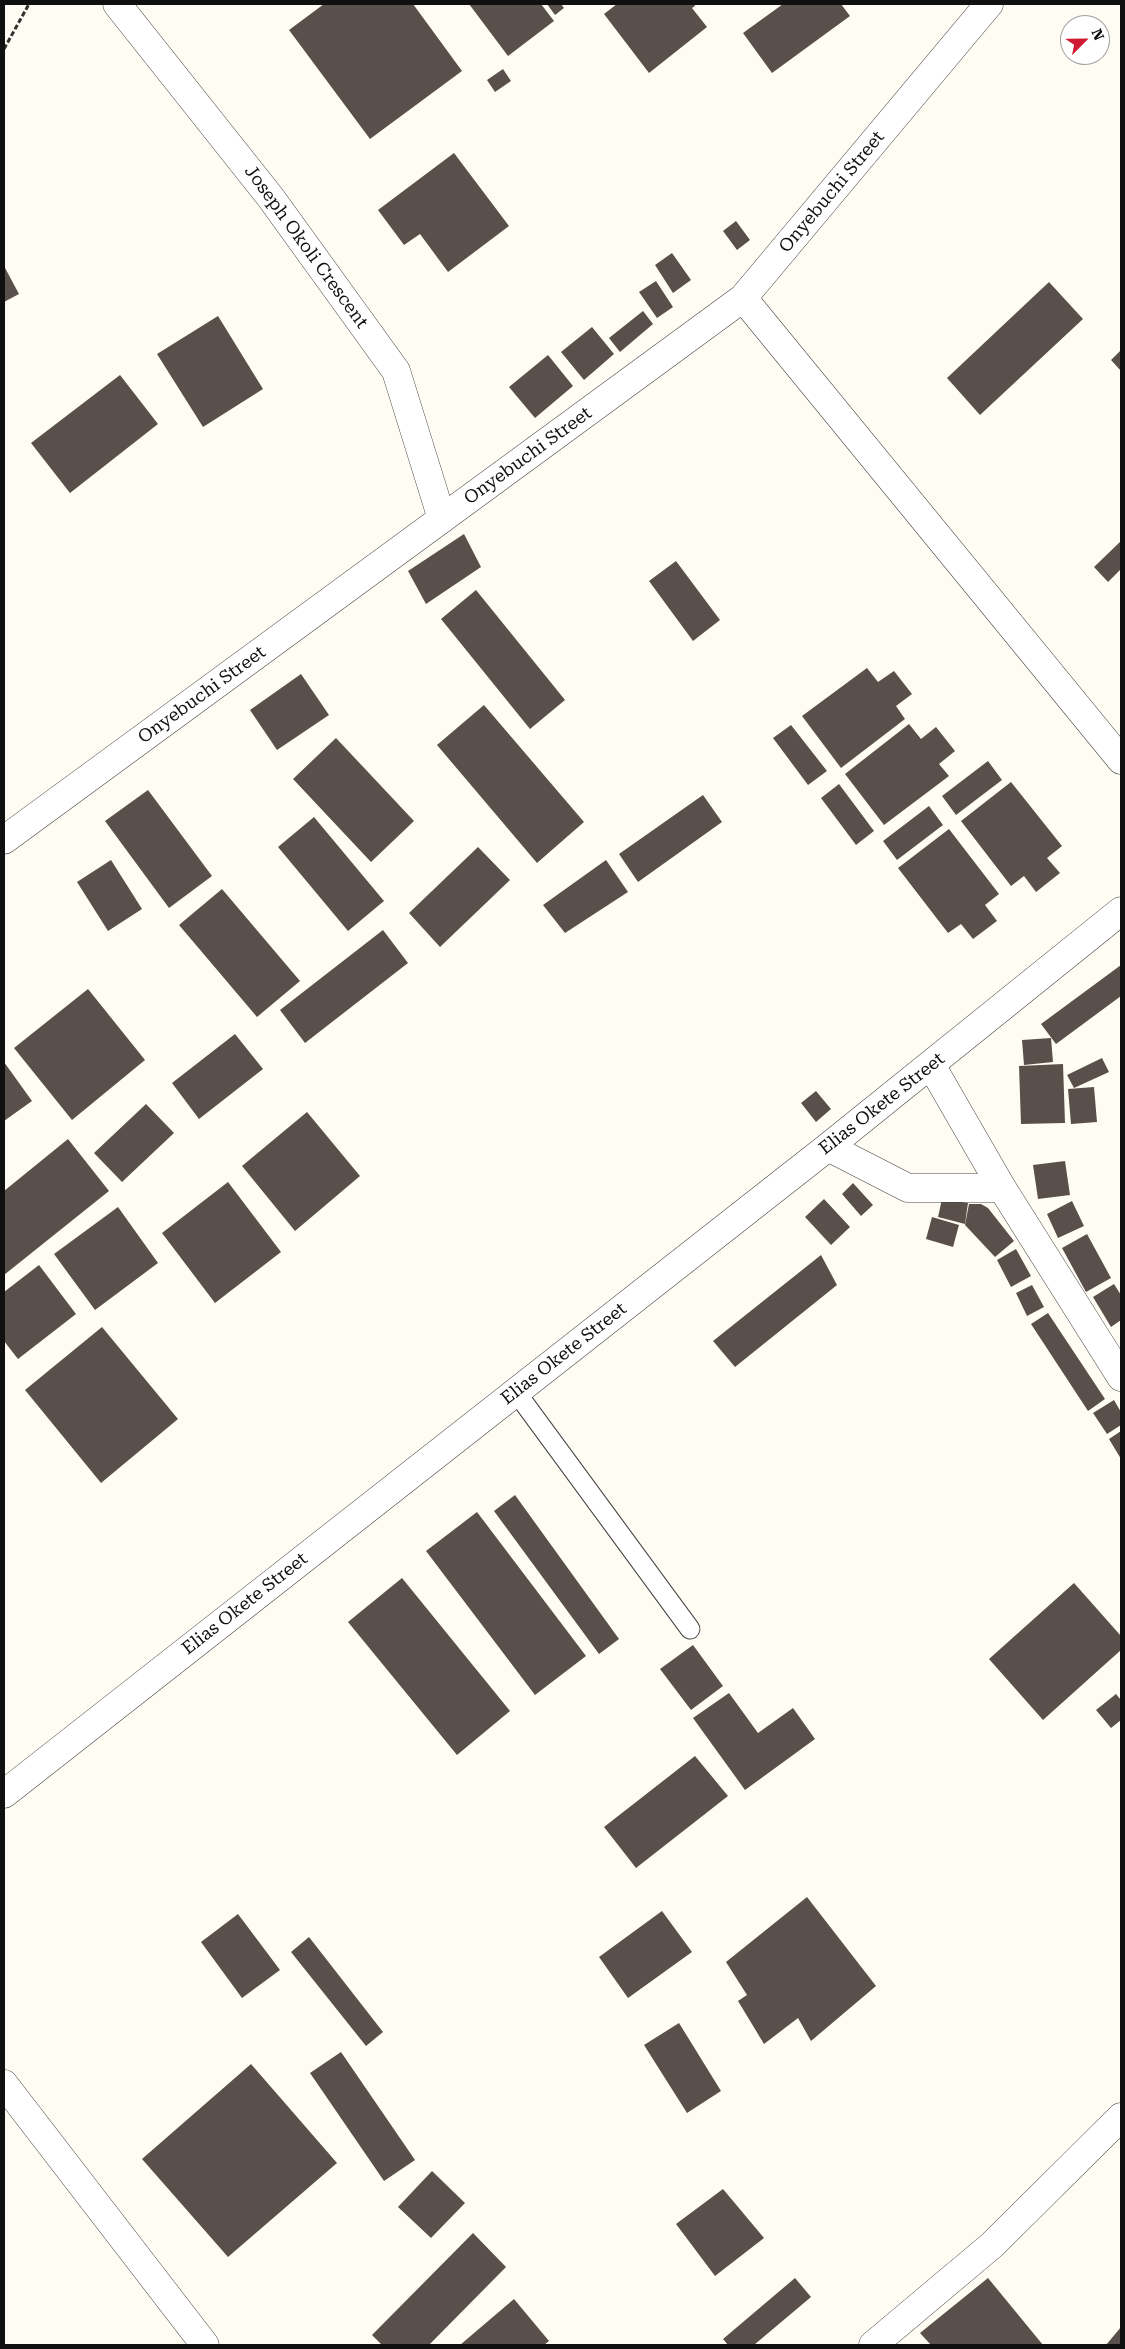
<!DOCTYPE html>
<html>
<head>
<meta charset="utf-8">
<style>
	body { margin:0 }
	#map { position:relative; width:1125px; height:2349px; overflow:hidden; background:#fffcf3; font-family:"Roboto Serif",serif }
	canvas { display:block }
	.frame { position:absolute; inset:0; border:5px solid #101010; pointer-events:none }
	.north { position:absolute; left:1060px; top:15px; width:50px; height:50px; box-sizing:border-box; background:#fff; border:1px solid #9f9f9f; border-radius:50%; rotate:67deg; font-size:14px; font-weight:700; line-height:20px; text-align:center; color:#101010 }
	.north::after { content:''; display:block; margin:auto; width:18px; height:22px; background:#d01932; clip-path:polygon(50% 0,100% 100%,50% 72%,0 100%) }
</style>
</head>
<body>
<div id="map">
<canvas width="1125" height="2349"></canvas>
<div class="frame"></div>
<div class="north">N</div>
</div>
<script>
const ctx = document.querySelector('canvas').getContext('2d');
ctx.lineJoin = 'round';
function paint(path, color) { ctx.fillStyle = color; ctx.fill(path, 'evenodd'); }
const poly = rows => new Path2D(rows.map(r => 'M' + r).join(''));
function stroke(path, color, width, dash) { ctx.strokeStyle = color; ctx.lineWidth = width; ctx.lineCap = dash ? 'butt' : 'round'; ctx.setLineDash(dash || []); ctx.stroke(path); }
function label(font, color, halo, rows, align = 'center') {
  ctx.font = font + ' "Roboto Serif",serif'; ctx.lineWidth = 5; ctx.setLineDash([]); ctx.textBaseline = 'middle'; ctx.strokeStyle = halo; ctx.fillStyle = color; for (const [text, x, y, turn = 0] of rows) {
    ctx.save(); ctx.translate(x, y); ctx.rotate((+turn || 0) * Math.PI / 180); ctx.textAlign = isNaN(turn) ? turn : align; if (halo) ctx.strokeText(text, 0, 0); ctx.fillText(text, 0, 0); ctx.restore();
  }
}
paint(poly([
	[324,4,413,4,462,71,370,139,289,30],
	[469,4,541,4,554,21,508,56],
	[547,4,561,4,564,8,555,15],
	[617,4,694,4,695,6,692,8,707,27,649,73,604,14],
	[783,4,841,4,850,16,772,73,743,33],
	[503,69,511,81,495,92,487,80],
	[454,153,509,226,448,272,420,234,404,245,378,210],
	[736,221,750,240,737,250,723,231],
	[672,253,691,280,673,293,655,265],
	[4,266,19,294,4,302],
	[656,281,673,307,657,318,639,292],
	[1049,282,1083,319,980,415,947,378],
	[643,311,653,324,620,352,609,338],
	[218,316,263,389,203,427,157,354],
	[592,327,614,354,584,380,561,352],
	[1121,350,1121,371,1111,360],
	[548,355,573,386,535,418,509,387],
	[120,375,158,424,70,493,31,443],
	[464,534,481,567,426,604,408,571],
	[1121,541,1121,569,1108,582,1094,567],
	[676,561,720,620,693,641,649,581],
	[476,590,565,700,530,729,441,619],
	[867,668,878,682,894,671,912,694,896,706,905,719,841,768,802,716],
	[301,674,329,715,277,750,250,710],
	[484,705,584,822,537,863,437,745],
	[909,724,921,739,936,727,955,751,939,764,949,776,884,825,845,774],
	[791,725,827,771,808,785,773,738],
	[336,738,414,821,371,862,293,779],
	[988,761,1002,780,956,815,942,796],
	[1011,782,1062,846,1047,858,1060,873,1036,892,1024,876,1011,886,961,821],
	[839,784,874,831,856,845,821,798],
	[148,790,212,876,169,908,105,821],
	[703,795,722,822,638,882,619,854],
	[929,806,943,825,897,860,883,841],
	[314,817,384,901,348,931,278,847],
	[949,829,999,894,985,905,997,921,973,939,961,924,948,933,898,868],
	[478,847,510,880,440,947,409,913],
	[111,860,142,909,108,931,77,882],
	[606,860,628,892,565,933,543,905],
	[222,889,300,981,257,1017,179,925],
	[383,930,408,963,305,1043,280,1010],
	[1121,965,1121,996,1056,1044,1041,1024],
	[88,989,145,1060,72,1120,14,1048],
	[235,1034,263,1069,199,1119,172,1083],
	[1051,1038,1053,1062,1024,1065,1022,1040],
	[1102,1058,1109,1072,1074,1088,1067,1075],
	[4,1062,32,1101,4,1121],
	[1063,1064,1065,1123,1021,1124,1019,1066],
	[1094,1087,1097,1122,1071,1124,1068,1089],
	[816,1091,831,1109,816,1122,801,1103],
	[146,1104,174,1133,122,1182,94,1153],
	[307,1112,360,1176,295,1231,242,1166],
	[68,1139,109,1191,4,1275,4,1191],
	[1065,1161,1070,1195,1038,1199,1033,1165],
	[228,1182,281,1252,215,1303,162,1233],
	[853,1183,873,1205,861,1216,842,1194],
	[824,1199,850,1227,831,1245,805,1217],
	[942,1199,968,1203,965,1224,938,1217],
	[1072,1201,1084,1226,1058,1238,1047,1214],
	[969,1204,981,1204,988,1208,1014,1241,995,1257,965,1225],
	[118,1207,158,1263,95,1310,54,1254],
	[932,1217,959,1225,953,1247,926,1239],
	[1087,1234,1111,1278,1086,1292,1062,1248],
	[1016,1249,1031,1276,1011,1287,997,1260],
	[821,1255,837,1285,735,1367,713,1341],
	[39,1265,76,1314,18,1359,4,1341,4,1292],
	[1114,1284,1121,1295,1121,1320,1111,1327,1093,1297],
	[1032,1285,1044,1307,1027,1316,1016,1293],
	[1048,1313,1105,1399,1088,1411,1031,1324],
	[102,1327,178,1419,101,1483,25,1390],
	[1114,1400,1121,1412,1121,1425,1107,1434,1093,1413],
	[1121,1431,1121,1459,1109,1439],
	[515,1495,619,1639,599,1654,494,1511],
	[477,1512,586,1656,535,1695,426,1551],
	[402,1578,510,1711,457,1755,348,1622],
	[1074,1583,1121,1636,1121,1650,1043,1720,989,1659],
	[693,1645,723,1686,691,1710,660,1669],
	[729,1693,758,1733,793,1708,815,1739,745,1790,693,1718],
	[1116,1694,1121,1700,1121,1720,1111,1728,1096,1710],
	[695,1756,728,1796,636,1868,604,1827],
	[807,1897,876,1986,811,2041,798,2018,764,2044,738,2001,747,1995,726,1962],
	[662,1911,692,1952,628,1998,599,1957],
	[238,1914,280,1970,242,1998,201,1942],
	[309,1937,383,2032,366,2046,291,1952],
	[679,2023,721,2091,687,2113,644,2045],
	[341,2052,415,2160,384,2181,310,2073],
	[251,2064,337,2163,228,2257,142,2159],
	[432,2171,465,2203,431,2238,398,2207],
	[723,2189,764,2238,715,2276,676,2224],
	[473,2233,506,2267,429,2345,382,2345,372,2335],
	[795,2278,811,2297,754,2345,728,2345,723,2339],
	[988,2278,1043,2345,931,2345,920,2333],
	[514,2299,549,2341,544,2345,460,2345],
	[1121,2327,1121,2345,1106,2345]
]), '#5a504b');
const service = poly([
	[516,1392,690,1629]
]);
const minor = poly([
	[117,4,271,198,396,371,442,519],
	[743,298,1121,760],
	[4,840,743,298,989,4],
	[931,1065,1002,1188,1121,1377],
	[828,1147,908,1188,1002,1188],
	[4,1794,828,1147,1121,911],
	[873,2345,992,2245,1121,2117]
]);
const tertiary = poly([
	[4,2084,205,2345]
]);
stroke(service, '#434343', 21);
stroke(minor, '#434343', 29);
stroke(tertiary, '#434343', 29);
stroke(poly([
	[4,49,29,4]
]), '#323232', 3, [5, 2.5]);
stroke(service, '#fff', 19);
stroke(minor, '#fff', 28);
stroke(tertiary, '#fff', 28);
label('18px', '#101010', '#fff', [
	["Onyebuchi Street",832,192,-50],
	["Joseph Okoli Crescent",306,247,54],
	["Onyebuchi Street",528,456,-36],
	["Onyebuchi Street",202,695,-36],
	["Elias Okete Street",882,1104,-38],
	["Elias Okete Street",564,1354,-38],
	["Elias Okete Street",245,1604,-38]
]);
</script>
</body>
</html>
